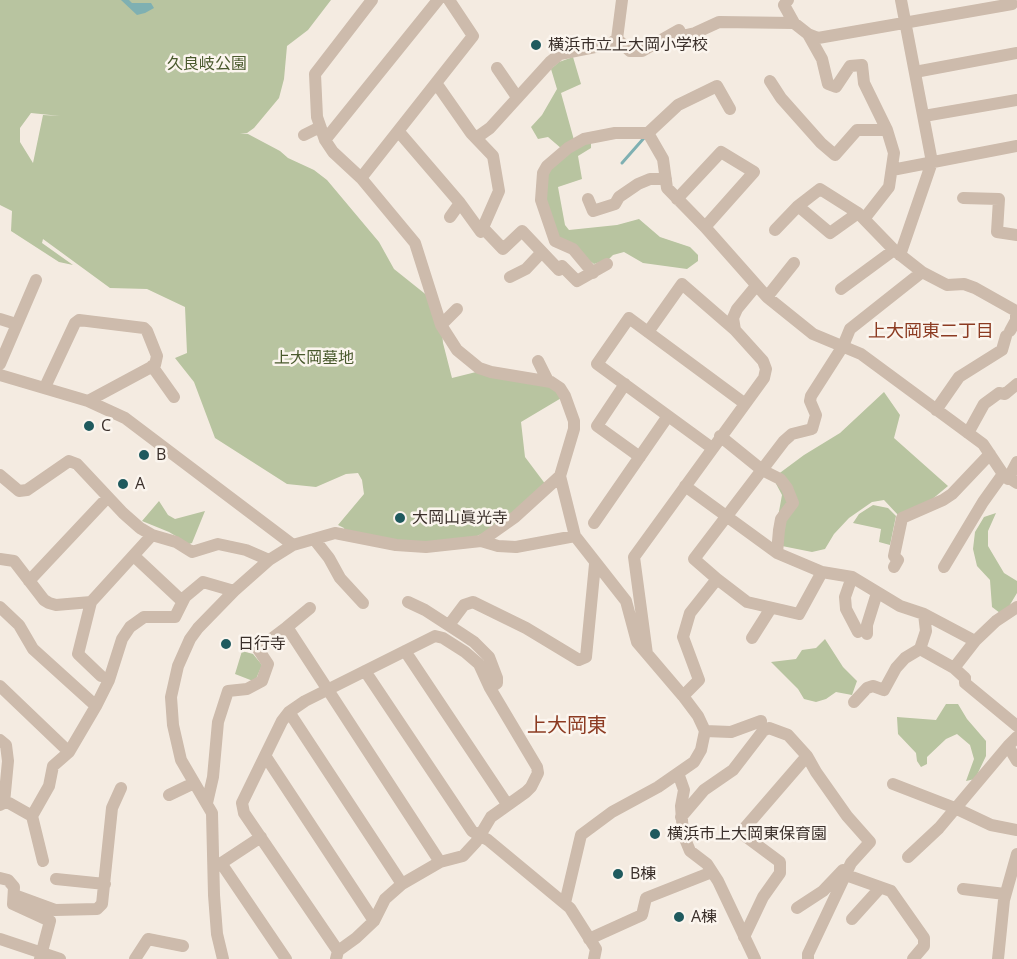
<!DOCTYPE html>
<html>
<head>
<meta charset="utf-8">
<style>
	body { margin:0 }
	canvas { display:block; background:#f4ebe1 }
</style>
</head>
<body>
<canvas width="1017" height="959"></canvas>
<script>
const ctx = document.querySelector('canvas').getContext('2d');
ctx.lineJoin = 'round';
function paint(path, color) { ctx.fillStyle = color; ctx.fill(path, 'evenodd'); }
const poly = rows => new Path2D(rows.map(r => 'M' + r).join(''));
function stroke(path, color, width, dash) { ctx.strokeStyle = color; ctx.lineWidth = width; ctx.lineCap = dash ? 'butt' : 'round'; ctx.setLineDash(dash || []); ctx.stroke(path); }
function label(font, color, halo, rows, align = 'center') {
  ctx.font = font + ' "Open Sans","Noto Sans JP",sans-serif'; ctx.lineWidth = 5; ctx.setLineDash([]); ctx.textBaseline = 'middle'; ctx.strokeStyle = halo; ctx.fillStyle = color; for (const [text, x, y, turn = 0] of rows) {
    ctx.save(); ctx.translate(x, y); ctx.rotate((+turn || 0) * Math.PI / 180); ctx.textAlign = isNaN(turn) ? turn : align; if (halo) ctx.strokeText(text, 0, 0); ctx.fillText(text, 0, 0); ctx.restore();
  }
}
paint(poly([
	[0,0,331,0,308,30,287,46,284,79,279,98,254,128,247,133,240,133,248,134,280,151,288,158,314,170,327,180,379,242,394,269,429,297,442,332,443,343,452,378,476,372,554,387,563,397,521,422,525,457,546,485,494,528,473,538,427,545,345,532,344,528,338,525,364,494,362,480,358,473,346,474,316,487,287,484,215,438,194,382,175,358,187,353,185,307,147,289,110,288,43,239,42,243,73,265,59,262,11,231,12,211,0,205],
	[31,113,60,116,43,115,33,163,20,142,20,128],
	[573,57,581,84,561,93,574,140,591,134,591,148,578,156,582,179,558,187,565,225,569,230,617,225,639,219,660,237,690,247,698,255,698,261,687,269,643,263,624,252,613,255,609,259,594,264,558,238,545,202,544,168,562,149,548,137,538,139,531,127,542,115,557,89,551,69,559,62],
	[884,392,900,415,894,438,948,486,924,506,898,515,884,500,872,502,849,518,834,534,825,549,812,552,782,546,775,533,782,495,773,478,804,455,840,433],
	[159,501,168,515,175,519,205,511,192,543,189,544,169,532,142,521],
	[873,505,888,508,896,516,890,545,879,542,881,529,853,523,859,514],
	[996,513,988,531,988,546,1004,573,1017,581,1017,593,1008,608,1000,613,992,607,990,580,977,566,973,549,975,532,984,517],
	[825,639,843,667,857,681,852,695,836,692,826,699,816,702,804,699,798,689,771,662,796,659,802,650,816,648],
	[242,651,253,654,262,665,256,679,253,681,235,674],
	[946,704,958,704,967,719,986,741,986,756,975,779,966,781,974,759,970,745,957,734,946,739,927,757,927,764,921,767,917,761,916,753,898,734,897,717,936,720]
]), '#b8c4a0');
paint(poly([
	[121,0,129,0,132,3,151,3,154,8,145,13,137,15]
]), '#7fb0b2');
stroke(poly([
	[622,163,644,138]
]), '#7fb0b2', 3);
stroke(poly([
	[372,0,315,74,317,117,325,140,333,152,361,178,473,36,449,0],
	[788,0,784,5,794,23,808,34,818,38,1012,4],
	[808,34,822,59,828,84,836,87,850,66,862,65,864,83,887,130,894,153,889,187,864,219,894,250,922,272,947,285,964,284,975,288,1016,311,1016,320,1010,331],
	[617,39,630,51,642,51,679,30,682,36,695,33,719,22,794,23],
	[497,68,517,97],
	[915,72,1017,53],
	[770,81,781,98,821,143,835,155,857,130,887,130],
	[924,116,1017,100],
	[399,132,460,203,481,232,499,191,493,156,471,133,436,83],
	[648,133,663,159,667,188,705,227,767,297,813,334,861,354,983,444,1003,474,1017,483],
	[304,135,320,127],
	[476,138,490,128,550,62,560,54,610,44,617,39,622,0],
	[325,140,438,0],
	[892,170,1017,146],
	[361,178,415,243,441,325,457,350,479,368,491,372,551,382,560,388,565,396,574,421,574,429,560,476,575,536,626,601,637,642,683,696,698,716,705,731,701,750,694,762,658,787,612,812,581,835,565,903],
	[963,198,999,199,997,232,1017,235],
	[588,199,593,211,615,204,619,197,638,184,650,179,666,179],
	[677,199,721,152,754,172,705,227],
	[858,213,820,189,798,206,830,233,858,213,864,219],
	[450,217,460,203],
	[483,228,503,249,522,231,559,270,562,266,577,281,607,264],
	[775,230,798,206],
	[900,255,932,162,901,0],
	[593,273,573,249,555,241,541,200,543,173,547,166,568,148,584,139,615,133,648,133,678,105,717,86,730,109],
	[510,277,526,269,541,253],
	[841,289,894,250],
	[767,297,794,263],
	[0,319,16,324],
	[441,325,457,309],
	[648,332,682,284,735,330],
	[538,361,548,381],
	[0,364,36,280],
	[152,366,174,397],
	[0,375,88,401,125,418,293,545],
	[625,384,597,426,640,457],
	[45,387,75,323,79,320,144,328,147,331,157,356,155,365,88,401],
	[936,410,959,377,1002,350,1006,336],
	[968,433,984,404,999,393,1005,394,1017,384],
	[720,436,762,470,780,479,787,488,793,503,781,519,779,530,777,553],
	[712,448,597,364,629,318,744,403],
	[0,475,19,491,27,490,69,461,77,464,123,513,140,528,152,535,176,542,192,552,218,544,246,550,269,560],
	[1008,479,1017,462],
	[685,486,777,553,822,572,852,577,900,606,924,614,975,641],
	[594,523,668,416],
	[314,539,329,558,340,578,363,603],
	[481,541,515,517,560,476],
	[134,556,182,601],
	[0,559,14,561,44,600,49,603,56,605,91,602],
	[894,567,898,560,894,556,902,518,943,500,952,494,990,454],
	[944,567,983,502,1003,474],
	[822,572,799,614,747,602,717,579,694,559,784,441,792,434,812,429,816,415,810,401,811,396,843,346,850,329,922,272],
	[852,577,845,597,846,609,858,632],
	[29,581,108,497],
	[408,602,425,610,462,634,474,642,489,657,497,678,497,683,490,688],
	[0,607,19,625,33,649,96,706],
	[449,625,464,605,473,602,526,628,579,660,586,657,595,564],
	[287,627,310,608],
	[867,634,867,625,877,593],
	[752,638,771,608],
	[920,649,954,668,975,641,996,621,1017,607],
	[405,651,507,804],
	[647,654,634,557,764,378,766,369,763,361,735,330,733,318,737,309,756,286],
	[954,668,965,678,965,683,1017,726],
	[365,671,472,831,488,840,570,908,596,949,594,959],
	[101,676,78,654,91,602,152,535],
	[0,686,69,752],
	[683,696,699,680,683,637,690,613,717,579],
	[854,702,867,688,873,686,884,690,896,668,905,658,920,649,926,631,924,614],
	[289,712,402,884],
	[705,731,731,732,761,721],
	[1017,737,1008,746,1017,761],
	[0,740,6,745,8,761,4,803],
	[266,757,374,921],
	[678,773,684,790,681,806,683,834,690,851,707,864,718,881,755,959],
	[893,784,955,808,991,825,1017,830],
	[169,795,194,783],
	[207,803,213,777,218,722,228,691,247,689,262,681,268,664,258,649,287,627,440,862],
	[0,805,4,803,9,803,32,816,49,786,53,766,69,752,96,706,109,680,122,639,130,627,144,617,175,617,185,597,203,582,234,591],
	[32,816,43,861],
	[681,817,704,790,733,770,763,731,769,728,788,735,807,756,816,772,847,816,870,842,851,863,808,954,808,959],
	[908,857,939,828,1008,746],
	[221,863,286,959],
	[217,866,261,837],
	[846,875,891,891,924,938,924,946,913,959],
	[0,878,8,880,14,887,13,904,50,921,40,959],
	[56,879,105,884],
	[963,889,1005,894],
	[14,895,55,910,97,909,102,904,112,808,121,788],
	[797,908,823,891,843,870,846,871],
	[852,919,880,888],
	[744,937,763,897,780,873,780,862,745,836,743,830,807,756],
	[0,939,60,959],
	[589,939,642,915,646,898,712,872],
	[135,959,148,939,183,946],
	[223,959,217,934,214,895,212,813,181,760,173,725,171,697,178,666,190,639,198,628,234,591,269,560,293,545,335,533,396,545,426,547,481,541,498,546,516,547,575,536],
	[336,959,338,951,244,813,242,803,282,721,289,712,305,701,435,636,443,638,465,652,479,664,490,688,537,767,538,773,531,787,526,792,491,817,476,842,463,856,440,862,402,884,385,899,374,921,356,938,338,951],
	[998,959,1004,900,1017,854]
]), '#cdbbac', 12);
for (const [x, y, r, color] of [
	[536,45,6,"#1f5a5e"],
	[89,426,6,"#1f5a5e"],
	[144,455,6,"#1f5a5e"],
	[123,484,6,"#1f5a5e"],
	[400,518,6,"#1f5a5e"],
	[226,644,6,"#1f5a5e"],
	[655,834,6,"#1f5a5e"],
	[618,874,6,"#1f5a5e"],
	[679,917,6,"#1f5a5e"]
]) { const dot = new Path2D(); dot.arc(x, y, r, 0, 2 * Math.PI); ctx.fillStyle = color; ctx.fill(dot); stroke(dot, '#fbf5ee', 2); }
label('16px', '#3b302b', '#fbf5ee', [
	["横浜市立上大岡小学校",548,45],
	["C",101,426],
	["B",156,455],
	["A",135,484],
	["大岡山眞光寺",412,518],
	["日行寺",238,644],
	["横浜市上大岡東保育園",667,834],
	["B棟",630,874],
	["A棟",691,917]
], 'left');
label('16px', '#4a5a2e', '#fbf5ee', [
	["久良岐公園",207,64],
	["上大岡墓地",314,358]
]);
label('18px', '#8c3b22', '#fbf5ee', [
	["上大岡東二丁目",931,332]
]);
label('20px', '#8c3b22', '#fbf5ee', [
	["上大岡東",567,726]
]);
</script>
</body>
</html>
